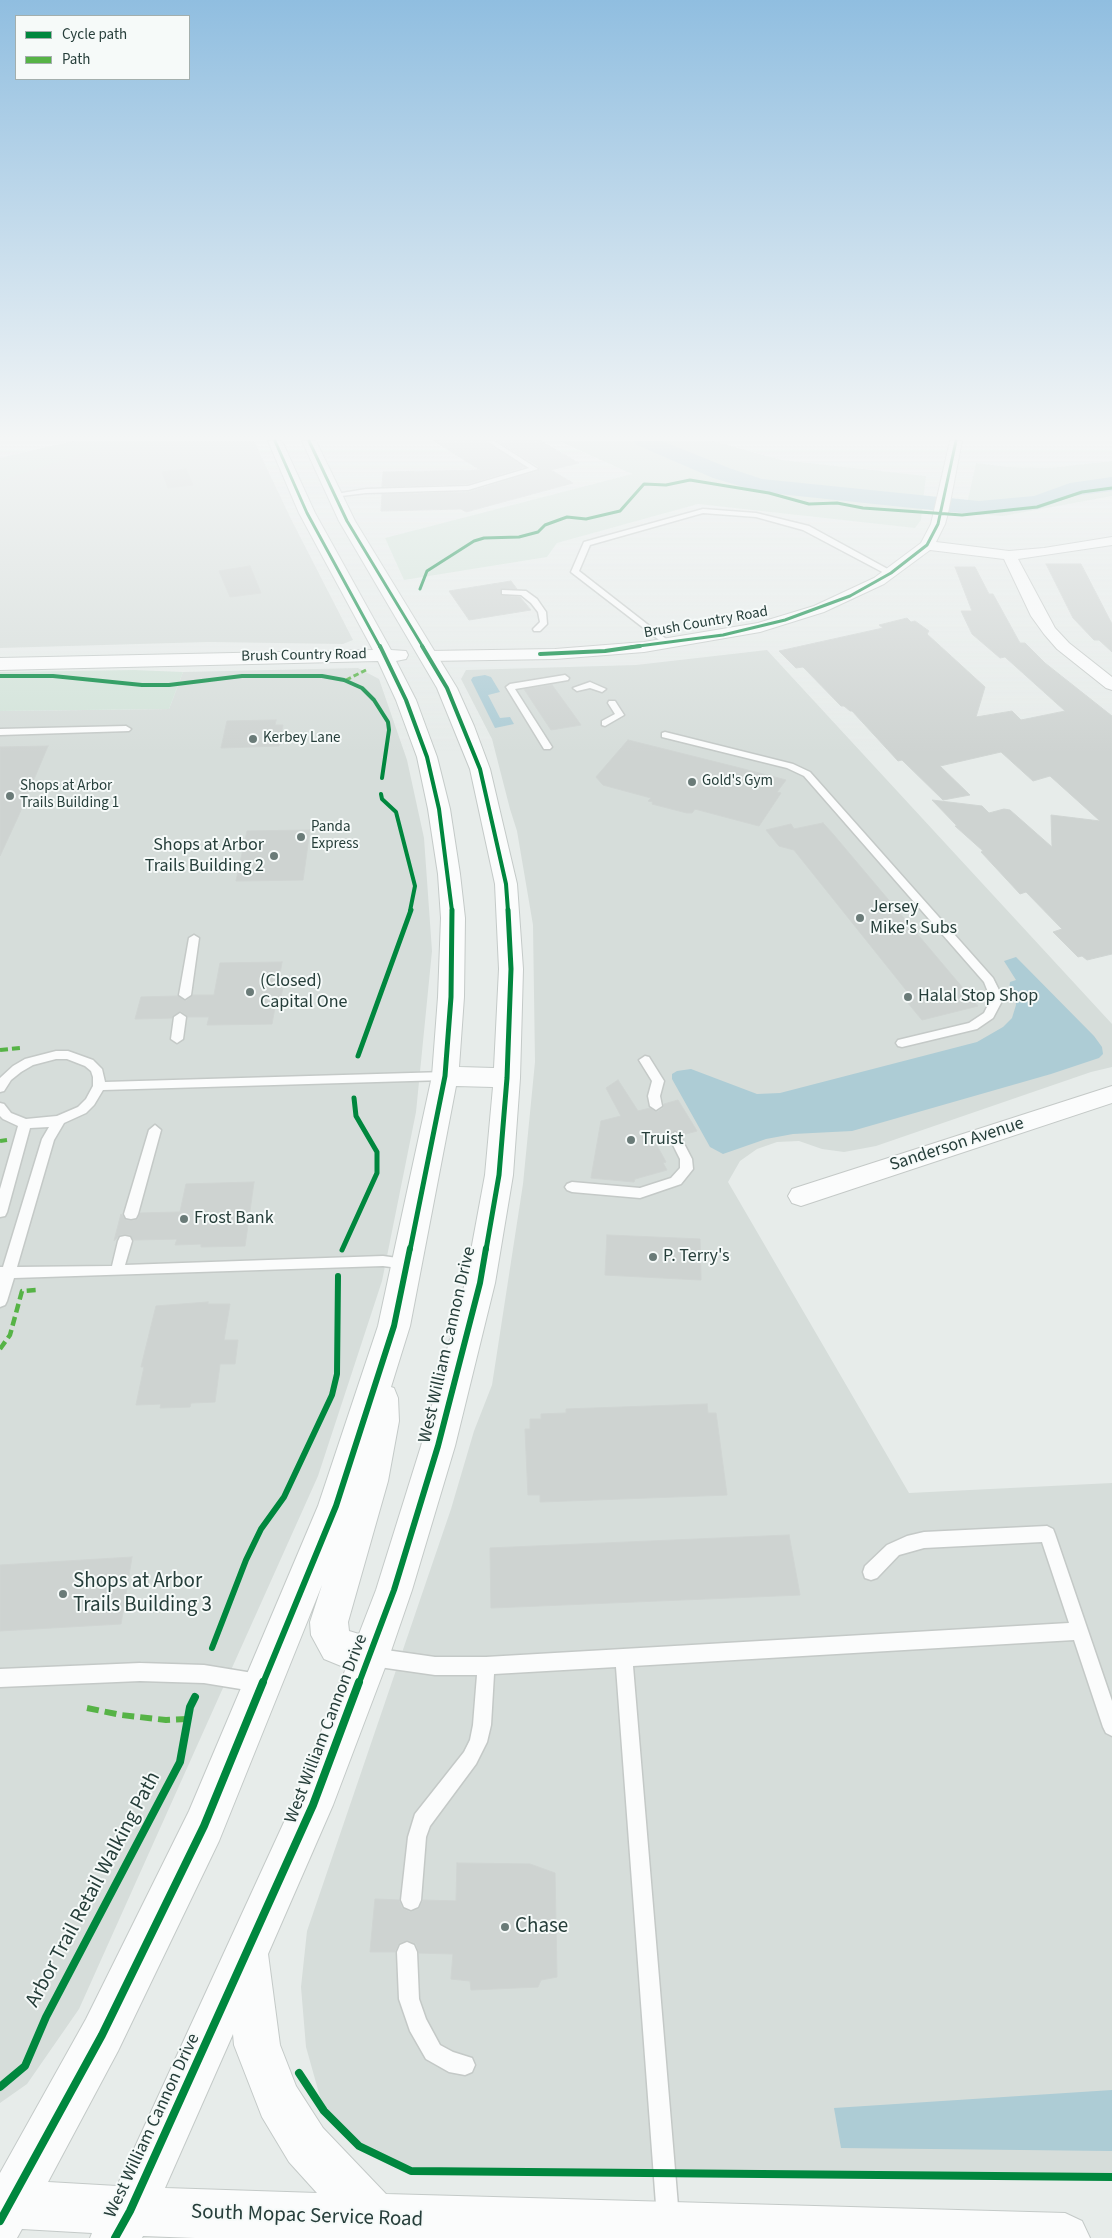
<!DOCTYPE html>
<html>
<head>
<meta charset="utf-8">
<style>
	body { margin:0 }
	#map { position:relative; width:1112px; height:2238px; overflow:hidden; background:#e7ecea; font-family:"Source Sans 3",sans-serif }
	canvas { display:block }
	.legend { position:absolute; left:15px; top:15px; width:175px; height:65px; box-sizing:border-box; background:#f6faf9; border:1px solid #a3afad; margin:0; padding:6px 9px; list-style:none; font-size:15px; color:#263e3a }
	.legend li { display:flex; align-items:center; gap:10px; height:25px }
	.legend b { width:25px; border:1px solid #a3afad }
</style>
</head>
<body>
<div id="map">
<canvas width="1112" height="2238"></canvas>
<ul class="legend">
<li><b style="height:6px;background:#00873e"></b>Cycle path</li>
<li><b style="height:6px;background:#56b346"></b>Path</li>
</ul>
</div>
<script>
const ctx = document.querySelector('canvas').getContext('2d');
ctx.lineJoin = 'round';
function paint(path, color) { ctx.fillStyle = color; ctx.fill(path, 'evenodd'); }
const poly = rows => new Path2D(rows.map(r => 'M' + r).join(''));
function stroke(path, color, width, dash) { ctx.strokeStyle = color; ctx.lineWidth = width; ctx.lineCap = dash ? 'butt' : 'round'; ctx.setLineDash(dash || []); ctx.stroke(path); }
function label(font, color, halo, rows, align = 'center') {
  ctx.font = font + ' "Source Sans 3",sans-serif'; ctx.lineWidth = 4; ctx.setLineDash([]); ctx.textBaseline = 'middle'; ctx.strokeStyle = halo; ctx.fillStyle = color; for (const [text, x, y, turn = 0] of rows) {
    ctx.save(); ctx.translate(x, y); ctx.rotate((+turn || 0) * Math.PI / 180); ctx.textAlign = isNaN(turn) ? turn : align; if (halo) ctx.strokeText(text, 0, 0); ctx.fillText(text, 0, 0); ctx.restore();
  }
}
paint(poly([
	[74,441,254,441,290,517,353,640,343,644,209,642,0,648,0,458],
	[767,650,1112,1024,1112,1067,1091,1072,876,1146,844,1152,822,1149,799,1141,777,1142,757,1149,740,1161,728,1182,909,1493,1112,1483,1112,2177,411,2171,359,2146,324,2111,306,2047,301,1987,307,1931,451,1509,474,1431,492,1385,523,1184,535,1062,533,925,517,831,510,809,492,739,461,679,466,670,636,665],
	[358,668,379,679,407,760,424,838,432,951,416,1112,382,1281,318,1476,79,2009,27,2084,0,2103,0,711,169,709,183,672]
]), '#d6ddda');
paint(poly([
	[74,441,187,441,120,449,110,445,0,481,0,458],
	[559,441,712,441,782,460,926,476,921,520,915,528,698,504,557,543,547,557,404,580,385,538,632,474],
	[1112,461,1112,496,1003,516,965,513,976,463,1008,467,1049,468],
	[134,670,183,672,169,709,0,711,0,672]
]), '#d2e3d9');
paint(poly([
	[485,675,491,677,500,692,488,695,500,718,510,717,514,724,495,728,471,680,473,677],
	[1016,957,1094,1036,1102,1047,1103,1054,1099,1058,1051,1074,852,1131,793,1134,766,1139,723,1154,710,1147,672,1079,672,1074,677,1071,691,1069,757,1094,780,1093,977,1042,1003,1027,1012,1018,1016,1005,1015,997,1009,990,1010,982,1016,980,1004,961],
	[1112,2090,1112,2151,841,2148,834,2108]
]), '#adccd5');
paint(poly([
	[634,441,662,441,729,468,762,479,979,501,1034,496,1070,483,1112,477,1112,491,1074,496,1038,509,979,515,760,492,713,478,637,445,634,441]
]), '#adccd5');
const building = poly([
	[434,441,485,441,525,467,468,484,382,487,383,472,480,470,434,441],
	[497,441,541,441,544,443,579,463,551,470,573,483,466,512,461,509,381,511,382,494,469,492,540,470,539,467,497,441],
	[186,469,193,485,168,488,162,472,186,469],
	[1046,564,1081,564,1112,624,1112,652,1099,640,1094,640,1073,618,1046,564],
	[250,566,261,593,230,597,219,571,250,566],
	[955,567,975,567,989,594,993,594,1020,643,1025,643,1045,663,1112,716,1112,954,1087,960,1082,956,1078,957,1053,932,1062,929,1026,892,1020,894,981,852,983,851,955,826,957,826,932,800,982,806,989,813,1004,809,1010,810,1052,847,1051,815,1100,821,1050,776,1033,781,1001,752,940,766,970,795,943,800,902,760,898,761,852,711,850,711,844,706,841,706,803,667,796,668,779,651,883,628,879,625,907,618,911,622,915,621,929,631,927,634,985,687,976,717,1012,711,1021,720,1065,711,1005,657,1000,658,972,634,961,611,972,611,955,567],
	[511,581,517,589,501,589,501,595,520,597,531,610,469,620,449,591,511,581],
	[552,685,571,711,581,725,551,730,524,689,552,685],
	[276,720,275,725,283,725,279,746,221,748,227,721,276,720],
	[628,740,736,767,786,780,777,792,781,793,759,826,695,809,692,813,687,813,652,804,653,802,648,801,651,798,603,785,596,777,628,740],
	[48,746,18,817,0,856,0,747,48,746],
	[823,823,833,834,978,1006,922,1020,903,997,910,995,794,850,779,846,766,830,791,824,794,829,823,823],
	[310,830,303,880,236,881,247,831,310,830],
	[282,962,279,980,284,980,283,987,279,1007,275,1007,272,1024,207,1025,209,1017,188,1017,181,1011,172,1018,135,1019,141,997,178,996,186,1001,193,995,214,995,220,963,282,962],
	[618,1080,638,1111,650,1108,657,1112,663,1108,664,1104,678,1100,697,1131,682,1135,674,1131,668,1136,668,1139,655,1142,666,1162,663,1163,667,1170,635,1179,634,1182,591,1178,601,1121,621,1116,606,1088,618,1080],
	[254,1182,245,1246,201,1247,201,1244,175,1245,177,1239,134,1240,130,1235,125,1234,120,1235,114,1241,121,1214,126,1220,131,1221,138,1219,140,1213,180,1212,186,1184,254,1182],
	[607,1235,700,1239,701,1280,605,1275,607,1235],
	[208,1302,208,1304,230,1304,224,1340,238,1340,235,1364,220,1364,215,1402,191,1403,190,1407,160,1408,161,1404,136,1405,144,1367,141,1367,156,1306,208,1302],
	[707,1404,708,1413,716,1413,727,1495,540,1502,540,1495,528,1495,525,1429,530,1429,530,1419,541,1419,541,1414,566,1413,566,1409,707,1404],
	[789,1535,800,1595,491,1608,490,1548,789,1535],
	[132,1557,121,1624,0,1631,0,1565,132,1557],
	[457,1863,530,1864,555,1873,557,1977,541,1980,538,1987,471,1990,470,1981,451,1979,453,1954,419,1953,416,1944,408,1940,399,1943,395,1952,370,1952,375,1899,399,1900,402,1908,410,1912,419,1909,423,1900,456,1901,457,1863]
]);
paint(building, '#ced3d1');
stroke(building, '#d0d5d3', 1);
const lane = poly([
	[487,441,494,441,538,469,468,490,366,493,333,497,330,495,366,489,468,486,529,468,487,441],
	[703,509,756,513,809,526,895,573,888,575,803,530,756,517,703,513,590,545,579,571,670,642,671,644,667,646,571,572,584,542,703,509],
	[502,590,526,591,537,599,546,612,547,624,540,631,534,631,533,629,540,622,538,612,531,603,521,595,502,594,502,590],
	[565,675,569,678,568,680,515,689,552,747,550,749,544,749,506,687,510,684,565,675],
	[590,682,606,689,602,692,590,688,577,691,573,688,590,682],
	[609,701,615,701,624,715,605,726,602,725,602,721,615,714,608,703,609,701],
	[126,726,131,729,129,731,0,735,0,729,126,726],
	[665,732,793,764,810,772,993,978,1000,992,1001,1003,993,1018,977,1029,902,1047,898,1046,896,1043,898,1040,969,1023,984,1013,989,1003,988,992,984,982,804,776,787,768,662,737,662,733,665,732],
	[194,935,199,938,191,995,185,999,179,995,189,938,194,935],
	[180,1013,186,1017,183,1039,177,1043,171,1039,174,1017,180,1013],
	[56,1051,68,1051,93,1060,102,1069,105,1082,445,1072,451,1076,445,1080,103,1090,94,1105,86,1113,64,1123,54,1140,17,1267,112,1266,118,1241,120,1237,125,1236,130,1237,132,1241,125,1265,383,1256,412,1260,414,1264,412,1268,407,1269,383,1266,14,1278,7,1301,5,1305,0,1307,0,1267,3,1267,42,1139,49,1127,30,1128,7,1212,5,1216,0,1217,0,1189,18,1126,3,1119,0,1116,0,1103,4,1104,11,1113,26,1119,57,1116,78,1107,86,1099,93,1086,93,1077,91,1071,85,1066,67,1059,56,1059,33,1065,21,1072,11,1080,4,1091,0,1092,0,1078,13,1066,25,1059,56,1051],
	[645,1056,649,1057,664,1081,660,1096,662,1106,656,1110,650,1106,648,1096,652,1081,639,1060,645,1056],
	[155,1125,161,1130,138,1214,136,1218,131,1219,126,1218,124,1214,149,1130,155,1125],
	[675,1132,679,1134,692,1159,693,1169,681,1184,640,1198,572,1192,567,1190,565,1187,567,1184,572,1182,640,1188,671,1178,680,1168,680,1159,669,1137,675,1132],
	[1047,1526,1053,1529,1055,1534,1112,1701,1112,1736,1106,1733,1103,1727,1074,1640,633,1666,679,2218,676,2226,668,2229,660,2226,657,2218,616,1667,494,1674,491,1725,487,1742,476,1764,430,1826,426,1837,421,1900,418,1907,411,1910,404,1907,401,1900,408,1837,415,1814,464,1752,470,1740,473,1725,477,1675,435,1675,372,1666,366,1663,363,1657,366,1651,372,1648,435,1657,486,1657,1069,1623,1042,1542,924,1548,899,1555,877,1578,871,1580,865,1578,863,1572,865,1566,887,1545,907,1536,924,1532,1047,1526],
	[140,1663,204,1665,259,1674,265,1677,268,1683,265,1689,259,1692,204,1683,140,1681,0,1687,0,1669,140,1663],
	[407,1942,414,1945,417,1952,419,1999,426,2019,440,2045,453,2052,472,2058,475,2065,472,2072,465,2075,449,2072,426,2059,410,2031,399,1999,397,1952,400,1945,407,1942]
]);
const street = poly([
	[950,441,962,441,948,513,945,524,936,542,1009,551,1044,548,1112,537,1112,545,1018,559,1055,628,1069,643,1112,677,1112,690,1106,688,1057,649,1044,634,1031,616,1004,559,930,550,884,584,824,612,760,632,644,652,555,659,428,661,422,659,420,656,422,653,428,651,555,649,644,642,758,623,814,606,874,578,921,543,931,524,950,441],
	[1112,1086,1112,1103,801,1206,792,1203,788,1196,792,1189,1112,1086]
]);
const secondary = poly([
	[268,441,282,441,315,513,391,650,406,651,408,655,406,659,396,661,416,700,437,757,450,809,460,874,465,918,464,997,459,1067,494,1068,499,969,495,884,470,769,437,688,339,521,302,441,316,441,355,521,457,688,474,726,490,769,517,884,523,969,520,1078,513,1175,495,1283,455,1446,412,1590,389,1657,333,1805,268,1954,280,2045,296,2086,323,2128,386,2194,1065,2213,1082,2221,1090,2238,195,2238,143,2236,142,2238,90,2238,92,2233,22,2229,17,2238,0,2238,0,2173,86,2019,189,1811,318,1506,378,1326,432,1076,438,997,441,918,438,874,428,809,417,757,396,700,378,661,0,670,0,658,373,650,299,513,268,441],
	[456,1086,493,1087,485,1175,465,1283,421,1446,376,1590,359,1634,349,1631,348,1622,388,1481,399,1421,398,1398,394,1388,391,1387,410,1326,456,1086],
	[322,1585,310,1622,311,1635,324,1659,346,1668,296,1796,117,2186,48,2182,118,2051,219,1841,322,1585],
	[233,2034,234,2045,262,2117,289,2162,317,2193,165,2188,233,2034]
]);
stroke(lane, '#c4c9c7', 3);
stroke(street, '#c4c9c7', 2);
stroke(secondary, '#c4cac8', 2);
paint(lane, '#fbfcfc');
paint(street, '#fbfcfc');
paint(secondary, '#fbfcfc');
stroke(poly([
	[346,680,366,670]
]), '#56b346', 3, [5.5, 3]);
stroke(poly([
	[0,1050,20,1048],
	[0,1141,7,1140]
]), '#56b346', 4, [8, 4]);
stroke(poly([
	[0,1349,10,1335,22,1291,36,1290]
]), '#56b346', 4.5, [9, 4.5]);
stroke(poly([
	[87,1708,121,1715,166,1720,188,1719]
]), '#56b346', 6, [12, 6]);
stroke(poly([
	[275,441,307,513,380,647],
	[309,441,347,521,423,647],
	[420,589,427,571,474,541,484,538,519,537,538,532,545,525,567,517,586,519,620,511,644,484,666,485,690,480,769,493,809,504,837,503,863,508,962,515,1037,507,1082,492,1112,488],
	[631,647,723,635,785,620,850,596,891,573,927,545,938,524,956,441]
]), '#00873e', 3);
stroke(poly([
	[380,646,406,700,427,757,439,809,452,911],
	[422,646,447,688,480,769,506,884,508,911],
	[540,654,605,651,640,646],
	[0,676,53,676,142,685,169,685,242,676,322,676,344,680,362,688,374,700,388,722,389,730,382,778],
	[381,794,382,799,396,812,415,886,410,911]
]), '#00873e', 4);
stroke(poly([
	[358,1056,411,910],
	[342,1250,377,1173,377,1152,356,1116,354,1098],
	[410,1250,445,1076,451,997,452,910],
	[486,1250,499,1175,507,1078,511,969,508,910]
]), '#00873e', 5);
stroke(poly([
	[212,1648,246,1560,261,1529,284,1497,332,1395,337,1374,338,1276],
	[263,1683,336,1506,394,1326,410,1248],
	[359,1683,394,1590,438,1446,480,1283,486,1248]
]), '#00873e', 6);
stroke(poly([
	[299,2073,324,2111,359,2146,411,2171,1112,2177],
	[0,2087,25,2066,46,2017,180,1762,190,1707,195,1697],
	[0,2221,102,2035,204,1826,263,1682],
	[115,2238,130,2211,313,1805,359,1682]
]), '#00873e', 8);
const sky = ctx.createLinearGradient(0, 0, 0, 754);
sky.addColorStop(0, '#90bee0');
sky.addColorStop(0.58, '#f4f6f6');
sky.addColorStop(1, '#f4f6f600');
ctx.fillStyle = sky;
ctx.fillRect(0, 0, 1112, 754);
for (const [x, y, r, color] of [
	[253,739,5,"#6a7b78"],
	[692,782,5,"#6a7b78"],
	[10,796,5,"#6a7b78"],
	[301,837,5,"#6a7b78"],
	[274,856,5,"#6a7b78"],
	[860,918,5,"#6a7b78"],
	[250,992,5,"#6a7b78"],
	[908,997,5,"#6a7b78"],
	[631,1140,5,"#6a7b78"],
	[184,1219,5,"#6a7b78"],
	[653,1257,5,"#6a7b78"],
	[63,1594,5,"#6a7b78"],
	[505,1927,5,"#6a7b78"]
]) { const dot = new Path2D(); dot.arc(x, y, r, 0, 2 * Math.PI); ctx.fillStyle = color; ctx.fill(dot); stroke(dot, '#f6faf9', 2); }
label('15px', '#263e3a', '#f6faf9', [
	["Brush Country Road",706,623,-10],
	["Brush Country Road",304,656,-1]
]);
label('15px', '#263e3a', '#f6faf9', [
	["Kerbey Lane",263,739],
	["Gold's Gym",702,782],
	["Shops at Arbor",20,787],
	["Trails Building 1",20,804],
	["Panda",311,828],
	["Express",311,845]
], 'left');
label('18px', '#263e3a', '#f6faf9', [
	["Shops at Arbor",264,846,"right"],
	["Trails Building 2",264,867,"right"],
	["Jersey",870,908],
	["Mike's Subs",870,929],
	["(Closed)",260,982],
	["Capital One",260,1003],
	["Halal Stop Shop",918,997],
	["Truist",641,1140],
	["Frost Bank",194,1219],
	["P. Terry's",663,1257]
], 'left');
label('18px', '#263e3a', '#f6faf9', [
	["Sanderson Avenue",957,1145,-18],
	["West William Cannon Drive",448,1345,-77],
	["West William Cannon Drive",327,1729,-69],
	["West William Cannon Drive",153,2126,-65]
]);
label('21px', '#263e3a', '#f6faf9', [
	["Shops at Arbor",73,1582],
	["Trails Building 3",73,1606],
	["Chase",515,1927]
], 'left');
label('21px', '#263e3a', '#f6faf9', [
	["Arbor Trail Retail Walking Path",94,1890,-62],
	["South Mopac Service Road",307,2217,2]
]);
</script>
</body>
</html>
